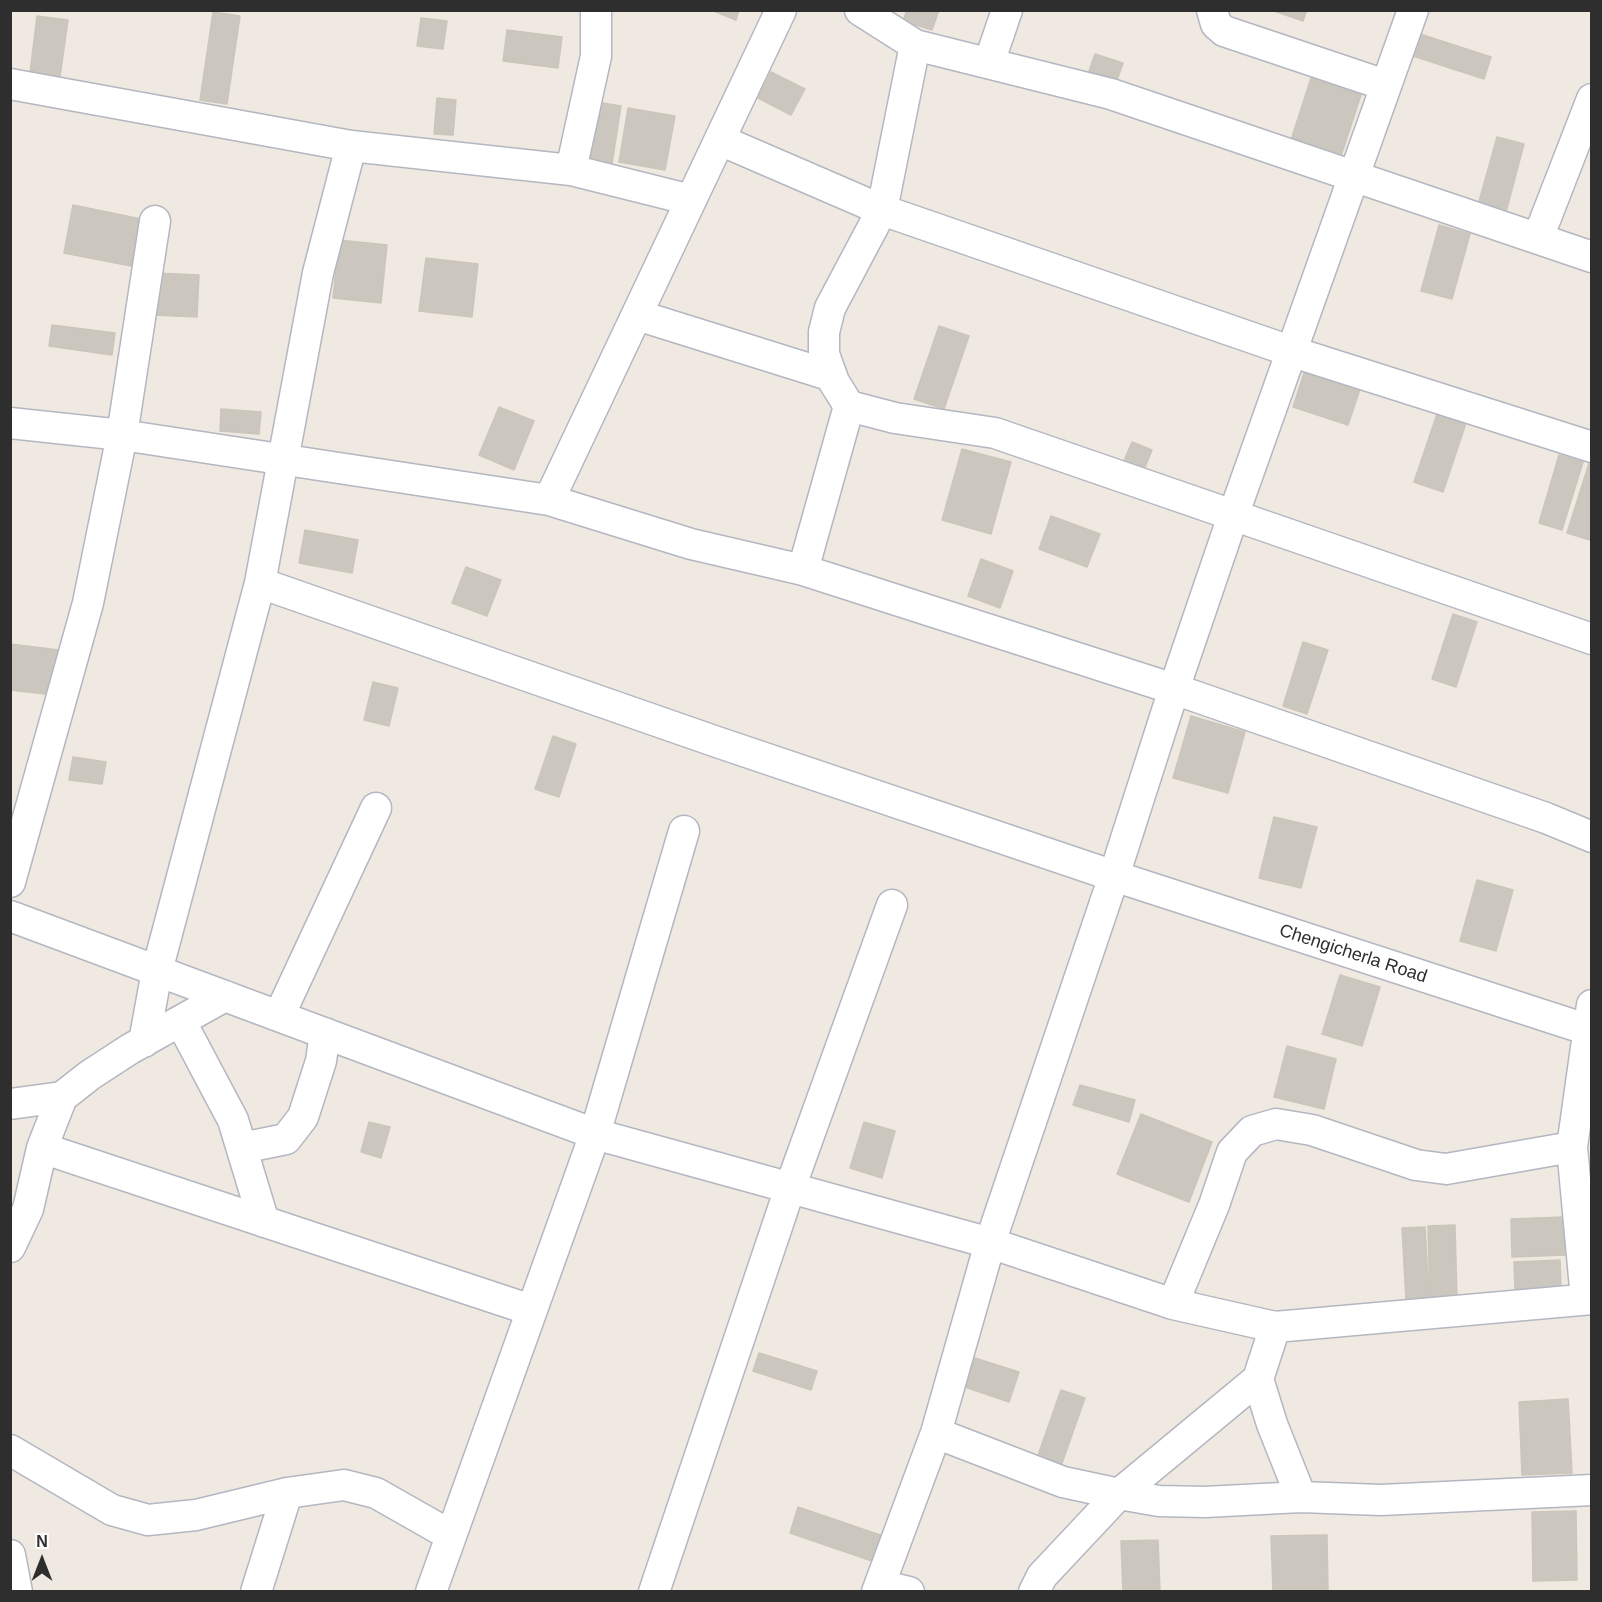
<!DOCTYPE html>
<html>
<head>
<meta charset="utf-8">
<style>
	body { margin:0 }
	#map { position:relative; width:1602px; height:1602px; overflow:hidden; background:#efe9e1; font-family:Helvetica,sans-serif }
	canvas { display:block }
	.frame { position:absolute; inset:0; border:12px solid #2e2e2e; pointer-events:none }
	.north { position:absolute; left:12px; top:1530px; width:60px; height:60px; -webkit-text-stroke:4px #fff; paint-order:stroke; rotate:0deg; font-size:16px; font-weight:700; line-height:24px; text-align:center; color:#2e2e2e }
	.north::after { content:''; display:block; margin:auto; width:21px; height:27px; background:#2e2e2e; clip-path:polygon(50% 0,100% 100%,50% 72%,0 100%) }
</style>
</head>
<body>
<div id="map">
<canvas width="1602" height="1602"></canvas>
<div class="frame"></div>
<div class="north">N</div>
</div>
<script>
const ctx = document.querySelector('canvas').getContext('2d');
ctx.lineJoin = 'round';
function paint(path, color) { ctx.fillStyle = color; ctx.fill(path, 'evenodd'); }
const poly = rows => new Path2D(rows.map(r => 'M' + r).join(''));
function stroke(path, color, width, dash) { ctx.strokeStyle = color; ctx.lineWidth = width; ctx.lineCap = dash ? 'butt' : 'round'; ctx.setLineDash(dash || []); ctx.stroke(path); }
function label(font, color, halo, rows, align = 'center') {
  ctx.font = font + ' Helvetica,sans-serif'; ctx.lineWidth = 6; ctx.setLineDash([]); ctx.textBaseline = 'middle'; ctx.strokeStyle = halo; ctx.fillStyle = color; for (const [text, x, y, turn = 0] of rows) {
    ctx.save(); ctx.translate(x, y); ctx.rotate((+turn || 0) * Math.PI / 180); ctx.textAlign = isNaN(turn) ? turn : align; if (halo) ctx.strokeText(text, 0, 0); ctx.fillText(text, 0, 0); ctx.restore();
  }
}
const building = poly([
	[711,10,739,10,736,20,711,10],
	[907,10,939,10,932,30,903,21,907,10],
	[1271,10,1307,10,1303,21,1271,10],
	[213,12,240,16,227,104,200,100,213,12],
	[37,16,68,20,60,77,30,73,37,16],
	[421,18,447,21,443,49,417,46,421,18],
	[507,30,562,37,558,68,503,61,507,30],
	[1420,34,1491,57,1484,79,1413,56,1420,34],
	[1095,54,1123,63,1115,86,1087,77,1095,54],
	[771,72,805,89,791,115,758,98,771,72],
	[1311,78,1361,95,1341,156,1291,140,1311,78],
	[437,98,456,100,453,135,434,134,437,98],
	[590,101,621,106,612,164,581,159,590,101],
	[628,108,675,116,665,170,619,162,628,108],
	[1497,137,1524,144,1506,212,1478,205,1497,137],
	[73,205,141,219,131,266,64,253,73,205],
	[1439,225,1470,234,1452,299,1421,291,1439,225],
	[339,240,387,245,381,303,333,298,339,240],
	[426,258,478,264,472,317,419,311,426,258],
	[156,273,199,275,197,317,154,315,156,273],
	[52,325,115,333,112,355,49,346,52,325],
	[939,326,969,336,944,409,914,399,939,326],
	[1305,370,1360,389,1348,425,1293,407,1305,370],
	[499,407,534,421,514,470,479,455,499,407],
	[221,409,261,412,259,434,220,431,221,409],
	[1438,411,1467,420,1443,492,1414,482,1438,411],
	[1132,442,1152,450,1143,472,1123,463,1132,442],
	[962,449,1011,462,991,534,942,520,962,449],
	[1559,455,1583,462,1562,530,1539,523,1559,455],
	[1591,457,1592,537,1590,540,1567,533,1591,457],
	[1051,516,1100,534,1087,567,1039,549,1051,516],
	[305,530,358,540,352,573,299,563,305,530],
	[981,559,1013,571,1000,608,968,596,981,559],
	[466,567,501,580,487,616,452,603,466,567],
	[1453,614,1477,622,1456,687,1432,679,1453,614],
	[1303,642,1328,650,1307,714,1283,706,1303,642],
	[10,644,59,650,54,695,10,690,10,644],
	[373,682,398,688,389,726,364,720,373,682],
	[1191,716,1245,732,1228,793,1173,778,1191,716],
	[553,736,576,744,559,797,535,789,553,736],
	[73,757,106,762,102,784,69,780,73,757],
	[1274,817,1317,827,1301,888,1259,878,1274,817],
	[1477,880,1513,890,1496,951,1460,941,1477,880],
	[1340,975,1380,987,1362,1046,1322,1034,1340,975],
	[1287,1046,1336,1059,1324,1109,1274,1097,1287,1046],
	[1080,1085,1135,1100,1129,1122,1073,1105,1080,1085],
	[1141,1114,1212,1142,1189,1202,1117,1174,1141,1114],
	[369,1122,390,1127,381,1158,361,1152,369,1122],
	[864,1122,895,1131,882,1178,850,1168,864,1122],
	[1564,1217,1565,1255,1512,1257,1511,1219,1564,1217],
	[1455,1225,1457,1301,1430,1302,1428,1226,1455,1225],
	[1425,1227,1429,1299,1406,1300,1402,1228,1425,1227],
	[1560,1260,1561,1288,1515,1290,1514,1262,1560,1260],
	[759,1353,817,1371,811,1390,753,1371,759,1353],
	[975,1358,1019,1372,1009,1402,965,1387,975,1358],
	[1061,1390,1085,1398,1060,1469,1036,1461,1061,1390],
	[1568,1399,1572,1473,1522,1475,1519,1402,1568,1399],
	[798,1507,883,1536,875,1562,790,1533,798,1507],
	[1576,1511,1577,1580,1533,1581,1532,1512,1576,1511],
	[1327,1535,1328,1592,1273,1592,1271,1536,1327,1535],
	[1158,1540,1160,1592,1123,1592,1121,1541,1158,1540]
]);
paint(building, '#cbc7bf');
stroke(building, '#cbc5ba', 1.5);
const minor = poly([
	[860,10,915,45,1111,94,1592,257],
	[1212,10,1216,24,1224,31,1385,85],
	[989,63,1007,10],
	[10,84,351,146,571,170,691,200],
	[720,140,882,210,915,45],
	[571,170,596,56,596,10],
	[1538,238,1592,99],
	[637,315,832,376],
	[849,406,834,382,824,354,824,332,830,308,882,210,1293,352,1592,447],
	[10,423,122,435,549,500,691,544,803,570,1174,689,1546,818,1592,837],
	[549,500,781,10],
	[803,570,849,406,895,418,995,433,1592,639],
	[260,583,717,742,1114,876,1592,1031],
	[10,882,88,603,122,435,155,221],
	[10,916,595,1134,990,1243,1173,1304,1275,1327,1592,1299],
	[279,1016,376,808],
	[181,1022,233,1120,264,1222],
	[144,1042,157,971,260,583,318,273,351,146],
	[62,1097,90,1075,130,1049,225,996],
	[10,1104,62,1097,42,1148,531,1310],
	[242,1148,286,1139,303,1117,321,1061,325,1033],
	[10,1247,28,1209,42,1148],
	[1586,1299,1572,1147,1592,1005],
	[1173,1304,1214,1205,1232,1152,1252,1131,1276,1124,1312,1130,1416,1165,1446,1169,1572,1147],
	[936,1433,1063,1482,1119,1494,1159,1501,1205,1502,1301,1497,1272,1424,1258,1379,1275,1327],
	[10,1450,112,1510,148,1520,196,1515,287,1493,344,1485,376,1493,450,1535],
	[1301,1497,1381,1500,1592,1490],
	[10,1555,17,1592],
	[880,1585,909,1592],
	[256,1592,287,1493],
	[431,1592,595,1134,684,831],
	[654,1592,790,1188,892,905],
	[877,1592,936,1433,990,1243,1114,876,1174,689,1233,516,1413,10],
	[1034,1592,1042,1576,1119,1494,1258,1379]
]);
stroke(minor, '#b4b7c1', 33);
stroke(minor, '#fff', 30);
label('18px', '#2e2e2e', '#fff', [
	["Chengicherla Road",1353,954,18]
]);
</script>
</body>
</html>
